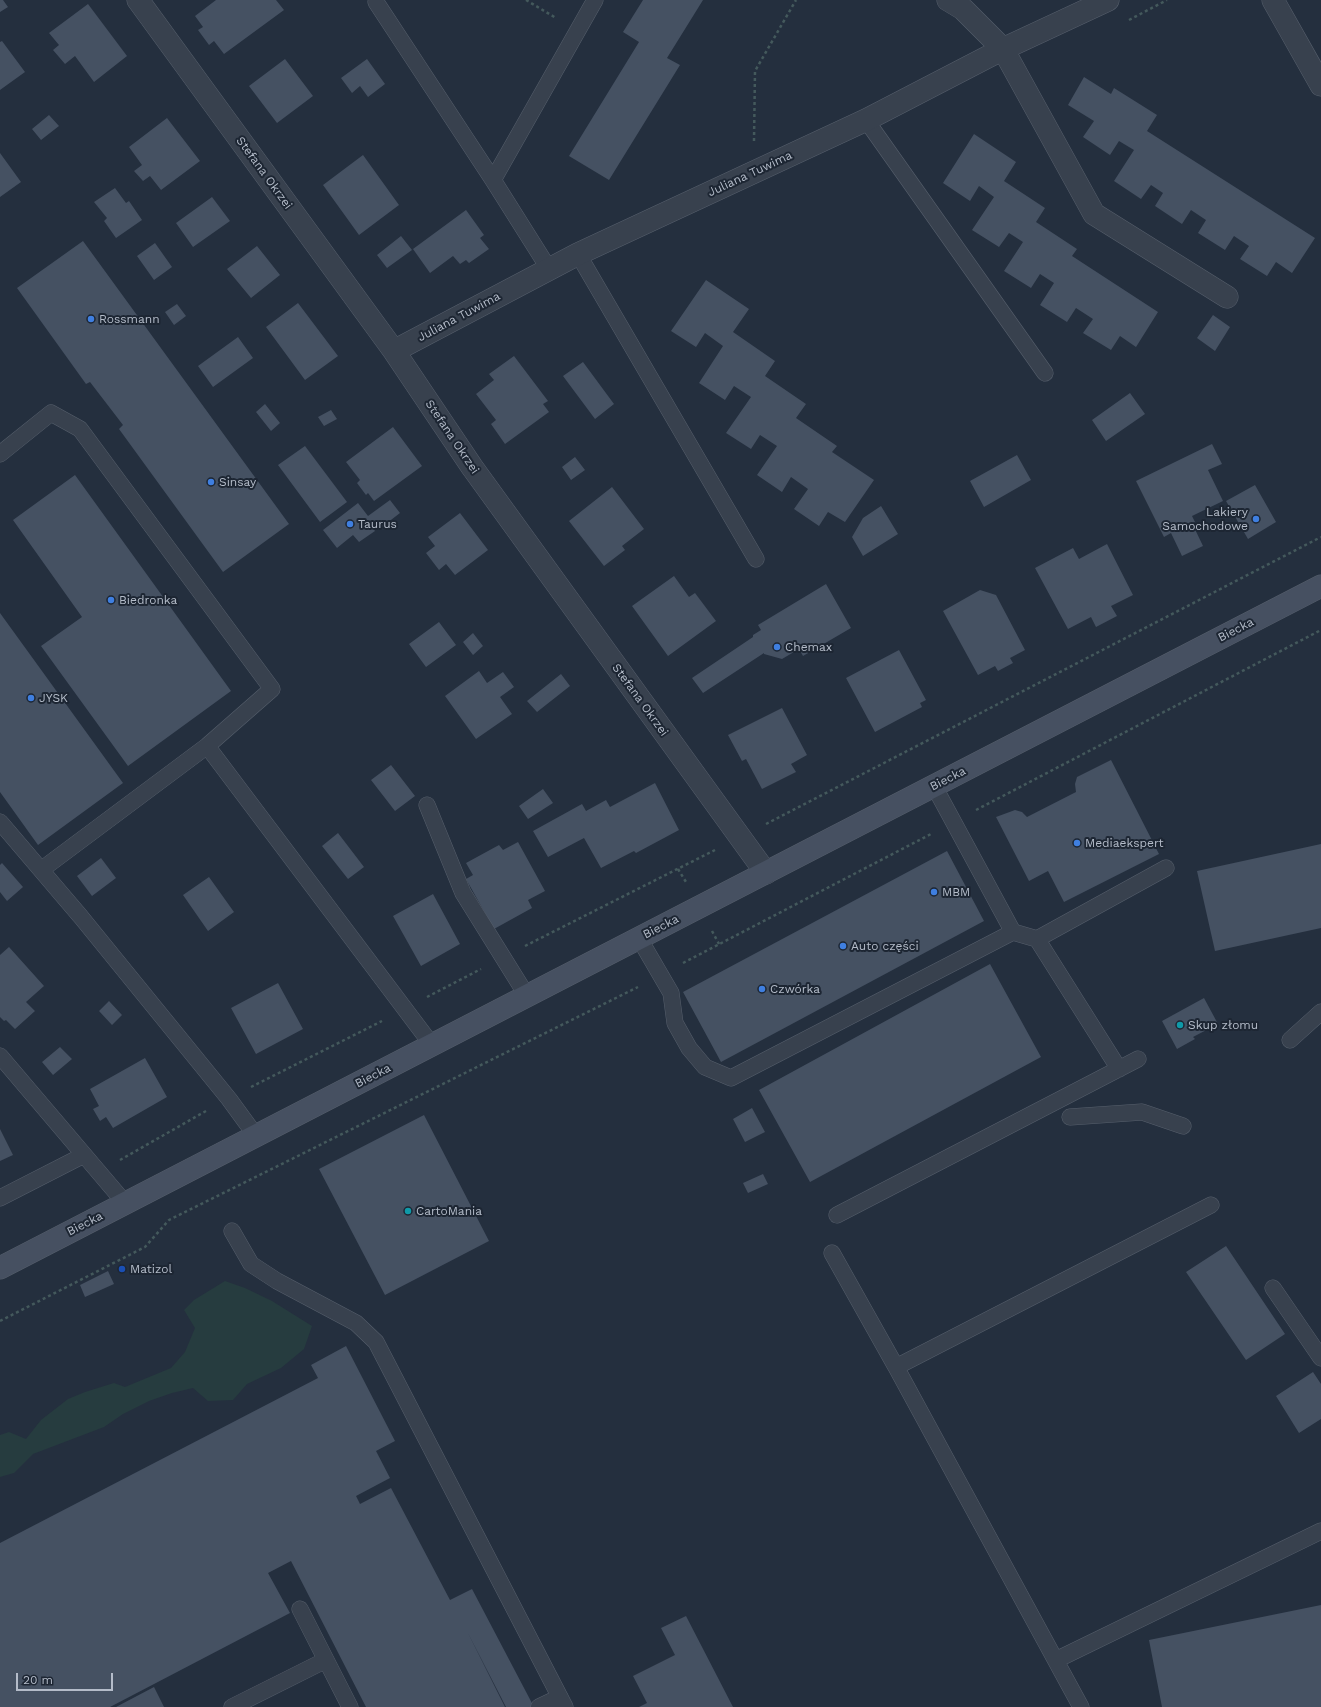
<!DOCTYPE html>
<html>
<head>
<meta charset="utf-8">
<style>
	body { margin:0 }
	#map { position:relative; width:1321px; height:1707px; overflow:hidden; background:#242f3e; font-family:"Work Sans",sans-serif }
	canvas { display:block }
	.scale { position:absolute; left:16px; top:1673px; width:97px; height:18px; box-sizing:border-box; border:2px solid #b4bcc9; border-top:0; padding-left:5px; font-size:12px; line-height:14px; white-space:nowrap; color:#b4bcc9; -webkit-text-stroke:3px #1d2633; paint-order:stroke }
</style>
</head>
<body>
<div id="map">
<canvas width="1321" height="1707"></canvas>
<div class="scale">20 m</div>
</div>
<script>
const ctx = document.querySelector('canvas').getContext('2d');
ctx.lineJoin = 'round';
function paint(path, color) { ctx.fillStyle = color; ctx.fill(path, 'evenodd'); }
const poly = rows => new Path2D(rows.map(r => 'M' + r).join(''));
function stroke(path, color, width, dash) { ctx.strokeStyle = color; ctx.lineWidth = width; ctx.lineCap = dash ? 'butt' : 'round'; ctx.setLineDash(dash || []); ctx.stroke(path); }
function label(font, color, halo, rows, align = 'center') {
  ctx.font = font + ' "Work Sans",sans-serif'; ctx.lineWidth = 4; ctx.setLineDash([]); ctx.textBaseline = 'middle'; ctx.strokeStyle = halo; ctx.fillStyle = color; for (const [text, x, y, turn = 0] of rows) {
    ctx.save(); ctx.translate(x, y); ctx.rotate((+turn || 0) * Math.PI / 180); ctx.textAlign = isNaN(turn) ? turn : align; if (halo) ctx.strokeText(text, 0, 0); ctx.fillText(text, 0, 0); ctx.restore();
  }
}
paint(poly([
	[225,1281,245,1288,272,1301,312,1326,304,1349,281,1368,247,1384,233,1400,208,1401,193,1388,172,1393,149,1401,123,1414,104,1427,33,1454,14,1473,0,1477,0,1435,9,1432,26,1439,41,1420,68,1399,85,1392,114,1383,125,1387,171,1368,185,1352,195,1328,184,1310,194,1300]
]), '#263c3f');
paint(poly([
	[0,0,3,0,8,7,0,12],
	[216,0,276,0,284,10,224,54,214,41,209,45,198,30,203,27,195,16],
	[643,0,703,0,667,58,680,65,609,180,569,156,639,42,623,32],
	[88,4,127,56,94,82,75,56,65,64,53,50,59,45,49,33],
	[2,41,25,72,0,90,0,42],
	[285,59,313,96,277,123,249,86],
	[367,59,385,84,368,97,360,86,352,93,341,78],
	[1084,77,1111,94,1114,88,1157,115,1147,131,1315,238,1292,273,1276,262,1267,276,1240,259,1249,246,1234,236,1225,250,1198,233,1206,220,1191,210,1182,224,1155,206,1163,193,1151,185,1141,199,1114,181,1134,150,1119,141,1110,155,1083,137,1094,121,1068,105],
	[49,115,59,126,41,140,32,129],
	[167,118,200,161,161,190,150,176,143,181,134,171,142,165,129,147],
	[974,134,1016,162,1004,181,1045,208,1036,222,1077,249,1072,256,1158,312,1136,347,1120,336,1111,350,1083,333,1093,319,1076,308,1067,322,1040,305,1054,283,1040,274,1031,288,1004,271,1023,242,1009,233,999,247,972,230,994,197,979,186,970,201,943,183],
	[0,153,21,182,0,197],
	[363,155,399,205,359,235,323,185],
	[115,188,126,203,129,201,142,220,116,238,104,221,107,218,94,202],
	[212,197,230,221,193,247,176,223],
	[466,210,484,235,480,238,489,249,469,263,466,260,460,264,453,256,430,273,413,249],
	[401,236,412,250,387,268,377,255],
	[83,241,289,524,223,572,119,429,123,425,90,382,86,384,17,288],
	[155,243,172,267,154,280,137,256],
	[257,246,280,275,251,298,227,269],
	[706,280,749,309,733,332,775,361,765,376,806,404,796,418,837,446,832,452,874,480,845,522,828,512,819,526,794,509,808,489,791,477,782,492,757,475,777,446,760,435,751,449,726,433,751,397,734,386,725,400,699,383,723,346,705,333,696,347,671,331],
	[298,303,338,356,305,380,266,327],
	[177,304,186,316,174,325,165,312],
	[1213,315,1230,327,1215,351,1197,338],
	[238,337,253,358,213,387,198,366],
	[514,356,548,401,543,404,549,412,505,444,491,424,496,420,476,394,494,380,489,374],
	[583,362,614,404,595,419,563,376],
	[1130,393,1145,414,1106,441,1092,420],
	[265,404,280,423,271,431,256,412],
	[331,410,337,419,324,426,318,417],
	[393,427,422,466,374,501,368,493,366,495,357,483,360,480,346,462],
	[1212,444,1222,464,1208,470,1223,501,1192,516,1195,522,1192,523,1203,546,1182,556,1171,533,1164,537,1136,481],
	[305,446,347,502,320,522,278,465],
	[1017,455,1031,480,984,507,970,481],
	[575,457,585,470,571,480,562,467],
	[75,475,231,691,128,766,41,646,82,617,13,520],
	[1255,485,1276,522,1248,539,1226,501],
	[612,487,644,529,622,546,625,550,604,566,569,521],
	[390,500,400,513,378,530,372,521,369,523,375,531,359,542,353,535,337,548,323,530,358,503,368,516],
	[881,506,898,534,863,556,852,537,863,518],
	[460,513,488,550,455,575,446,564,439,570,426,553,435,546,428,537],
	[1107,544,1133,595,1111,606,1117,616,1096,627,1091,617,1068,629,1035,568,1073,548,1079,559],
	[674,576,689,597,695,593,716,621,668,656,632,606],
	[826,584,851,628,803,656,799,649,782,659,764,654,764,653,703,693,692,678,753,637,753,635,761,630,758,625],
	[980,590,996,595,1025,650,1010,658,1013,663,998,671,995,666,978,675,943,611],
	[0,613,123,783,38,845,0,792],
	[439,622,456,645,426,667,409,644],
	[473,633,483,646,473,655,463,642],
	[899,650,926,700,920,703,922,707,875,732,846,678],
	[479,671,487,683,503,672,514,687,500,697,512,714,476,739,445,696],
	[561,674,570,686,537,712,527,701],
	[782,708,807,755,791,764,796,772,762,789,746,759,742,761,728,735],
	[1111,760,1159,854,1064,902,1048,871,1029,881,996,817,1015,810,1022,812,1027,817,1076,792,1075,784,1077,777],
	[391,765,415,796,395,811,371,780],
	[655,783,679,830,636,853,634,851,601,868,584,838,548,857,533,831,582,804,586,811,606,800,610,807],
	[543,789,553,803,528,819,519,806],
	[338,833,364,867,348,879,322,846],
	[518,842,545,891,528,900,532,908,494,929,466,879,473,875,466,863,499,845,503,850],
	[1321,844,1321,928,1215,951,1197,871],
	[947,851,984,921,721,1062,683,992],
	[101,858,116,878,92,896,77,876],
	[2,863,23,887,7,901,0,892,0,865],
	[209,877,234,912,208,931,183,895],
	[433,894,460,944,421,966,393,916],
	[9,947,44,986,26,1002,35,1011,15,1029,6,1020,4,1021,0,1017,0,955],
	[990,964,1041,1057,810,1182,759,1090],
	[278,983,303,1029,256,1054,231,1008],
	[1204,998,1218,1024,1193,1037,1195,1039,1177,1049,1162,1021],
	[109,1001,122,1015,112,1025,99,1011],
	[60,1047,72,1059,53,1075,42,1062],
	[145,1058,167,1097,113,1128,106,1117,100,1121,93,1109,99,1106,90,1089],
	[752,1108,765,1132,745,1142,733,1119],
	[424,1115,489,1241,385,1295,319,1169],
	[0,1129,13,1155,0,1161],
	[763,1174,768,1184,748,1193,743,1183],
	[1226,1246,1285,1334,1246,1360,1186,1272],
	[108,1271,114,1284,85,1297,80,1285],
	[346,1346,395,1441,376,1451,390,1478,356,1496,360,1504,391,1488,450,1600,472,1589,534,1707,506,1707,468,1633,505,1707,366,1707,291,1561,268,1573,290,1613,110,1707,0,1707,0,1543,318,1378,311,1365],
	[1313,1372,1321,1384,1321,1419,1299,1433,1276,1396],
	[1321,1605,1321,1707,1162,1707,1149,1640],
	[686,1616,733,1707,639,1707,647,1703,633,1676,675,1655,661,1628],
	[154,1687,164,1707,116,1707]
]), '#455162');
const lane = poly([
	[376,2,493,180,549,269],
	[866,120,1045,373],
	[493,180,595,0],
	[578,254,756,559],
	[0,454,51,413,80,429,272,689,207,746,41,870],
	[207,746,432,1045],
	[934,786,1013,932,1037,939,1119,1069],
	[427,805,463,893,527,996],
	[0,822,81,917,229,1099,256,1136],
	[639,938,671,993,675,1023,689,1048,705,1067,731,1078,1013,932],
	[1037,939,1166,868],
	[1290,1040,1321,1012],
	[0,1056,125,1203],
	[1070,1117,1142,1112,1183,1126],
	[0,1198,84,1155],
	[837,1215,1138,1059],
	[232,1231,251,1264,277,1281,356,1323,376,1342,565,1707],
	[832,1253,896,1367,1211,1205],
	[1273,1288,1321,1358],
	[896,1367,1081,1707],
	[300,1609,350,1707],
	[1056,1660,1321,1531],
	[232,1707,326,1660],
	[539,1707,560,1697]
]);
const street = poly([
	[138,0,394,351,472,467,766,873],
	[948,0,963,9,1003,49,1094,214,1227,297],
	[1273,0,1321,85],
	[394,351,578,254,866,120,1003,49,1108,0]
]);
const secondary = poly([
	[0,1268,1321,586]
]);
stroke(lane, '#565f6c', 17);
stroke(street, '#565f6c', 23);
stroke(secondary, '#565f6c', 23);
stroke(poly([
	[526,0,556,18],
	[1129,20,1167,0],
	[754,141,755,71,796,0],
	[976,810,1321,630],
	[766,824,1321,537],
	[678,869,686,882],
	[712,931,719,944],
	[525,946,715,850],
	[683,963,931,834],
	[427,997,481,969],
	[251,1087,382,1021],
	[120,1160,206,1111],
	[0,1321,145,1247,169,1220,638,987]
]), '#44595c', 2.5, [3, 3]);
stroke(lane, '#38414e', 16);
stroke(street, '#38414e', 22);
stroke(secondary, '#465061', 22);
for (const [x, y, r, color] of [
	[91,319,4,"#3f7fe0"],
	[211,482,4,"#3f7fe0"],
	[1256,519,4,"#3f7fe0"],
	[350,524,4,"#3f7fe0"],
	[111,600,4,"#3f7fe0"],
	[777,647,4,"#3f7fe0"],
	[31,698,4,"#3f7fe0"],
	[1077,843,4,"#3f7fe0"],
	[934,892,4,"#3f7fe0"],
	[843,946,4,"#3f7fe0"],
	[762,989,4,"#3f7fe0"],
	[1180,1025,4,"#0f9aa8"],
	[408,1211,4,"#0f9aa8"],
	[122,1269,4,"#1a4fb4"]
]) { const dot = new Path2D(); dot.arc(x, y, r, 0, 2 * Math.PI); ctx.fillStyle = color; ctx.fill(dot); stroke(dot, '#1d2633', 1.5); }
label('12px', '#b4bcc9', '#1d2633', [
	["Stefana Okrzei",264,173,54],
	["Juliana Tuwima",750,174,-25],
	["Juliana Tuwima",459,317,-28],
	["Stefana Okrzei",452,437,56],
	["Biecka",1236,630,-27],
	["Stefana Okrzei",640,700,54],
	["Biecka",948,779,-27],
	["Biecka",661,927,-27],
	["Biecka",373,1076,-27],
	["Biecka",85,1224,-27]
]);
label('12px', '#b4bcc9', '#1d2633', [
	["Rossmann",99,319],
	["Sinsay",219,482],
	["Lakiery",1248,512,"right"],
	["Samochodowe",1248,526,"right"],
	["Taurus",358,524],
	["Biedronka",119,600],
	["Chemax",785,647],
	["JYSK",39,698],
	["Mediaekspert",1085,843],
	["MBM",942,892],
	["Auto części",851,946],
	["Czwórka",770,989],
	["Skup złomu",1188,1025],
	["CartoMania",416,1211],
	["Matizol",130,1269]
], 'left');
</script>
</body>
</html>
